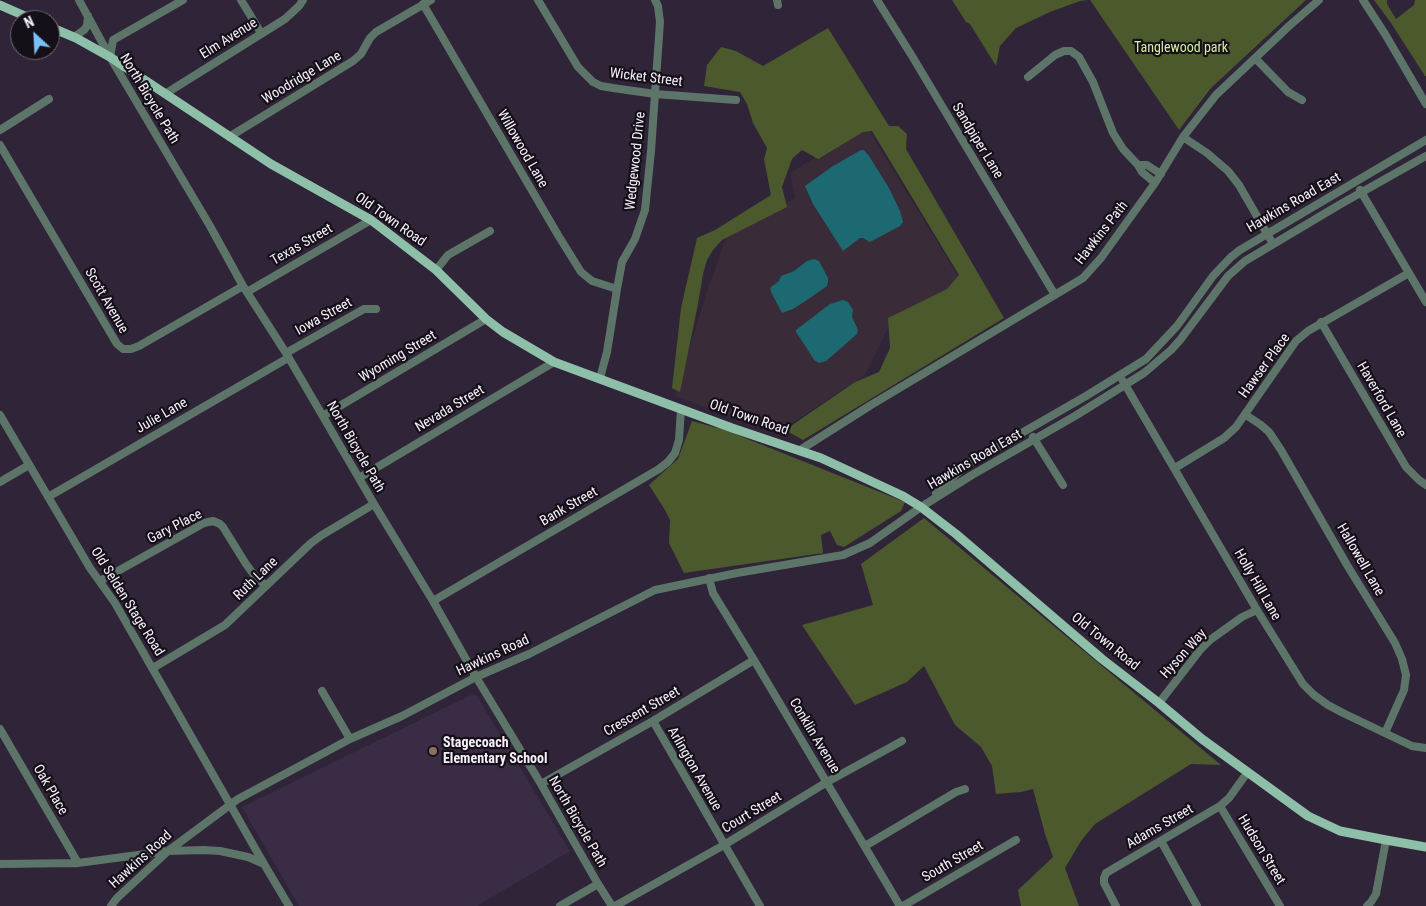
<!DOCTYPE html>
<html>
<head>
<meta charset="utf-8">
<style>
	body { margin:0 }
	#map { position:relative; width:1426px; height:906px; overflow:hidden; background:#2f2438; font-family:"Roboto Condensed",sans-serif }
	canvas { display:block }
	.north { position:absolute; left:10px; top:10px; width:50px; height:50px; box-sizing:border-box; background:#151018; border:1px solid #6f6973; border-radius:50%; rotate:335deg; font-size:14px; font-weight:700; line-height:20px; text-align:center; color:#f6effc }
	.north::after { content:''; display:block; margin:auto; width:18px; height:22px; background:#79bff8; clip-path:polygon(50% 0,100% 100%,50% 72%,0 100%) }
</style>
</head>
<body>
<div id="map">
<canvas width="1426" height="906"></canvas>
<div class="north">N</div>
</div>
<script>
const ctx = document.querySelector('canvas').getContext('2d');
ctx.lineJoin = 'round';
function paint(path, color) { ctx.fillStyle = color; ctx.fill(path, 'evenodd'); }
const poly = rows => new Path2D(rows.map(r => 'M' + r).join(''));
function stroke(path, color, width, dash) { ctx.strokeStyle = color; ctx.lineWidth = width; ctx.lineCap = dash ? 'butt' : 'round'; ctx.setLineDash(dash || []); ctx.stroke(path); }
function label(font, color, halo, rows, align = 'center') {
  ctx.font = font + ' "Roboto Condensed",sans-serif'; ctx.lineWidth = 4.5; ctx.setLineDash([]); ctx.textBaseline = 'middle'; ctx.strokeStyle = halo; ctx.fillStyle = color; for (const [text, x, y, turn = 0] of rows) {
    ctx.save(); ctx.translate(x, y); ctx.rotate((+turn || 0) * Math.PI / 180); ctx.textAlign = isNaN(turn) ? turn : align; if (halo) ctx.strokeText(text, 0, 0); ctx.fillText(text, 0, 0); ctx.restore();
  }
}
paint(poly([
	[473,694,477,696,570,851,477,906,299,906,242,807]
]), '#3b2c45');
paint(poly([
	[866,126,963,284,893,318,865,375,777,433,675,396,706,294,726,238,795,198,790,173]
]), '#3a2b38');
paint(poly([
	[952,0,1088,0,1080,1,1050,12,1016,28,1000,46,996,66,970,24,966,22],
	[1090,0,1306,0,1211,88,1179,130],
	[1374,0,1387,0,1387,4,1396,19,1414,5,1415,0,1426,0,1426,76,1425,76,1391,23],
	[828,28,889,126,898,126,907,134,906,149,1004,318,803,440,785,430,855,382,879,372,890,348,888,318,947,289,959,275,872,131,863,132,818,159,802,150,792,159,782,187,787,207,722,240,713,250,707,260,703,274,698,304,680,392,672,388,681,308,697,238,715,230,771,195,764,159,767,148,753,123,747,104,740,92,704,86,707,65,721,47,736,51,763,66],
	[692,421,725,430,905,502,901,511,844,547,837,545,830,531,821,535,823,553,684,573,669,543,670,520,665,510,649,485,678,459],
	[924,518,1221,765,1191,764,1095,824,1081,841,1065,868,1079,906,1021,906,1018,890,1053,857,1045,834,1033,789,1021,792,996,794,992,766,981,747,955,725,924,666,907,682,855,705,802,625,873,605,861,564]
]), '#4b592d');
paint(poly([
	[861,150,864,150,869,156,889,188,900,211,903,222,900,226,870,242,863,238,860,238,843,251,813,204,805,186,833,166],
	[814,259,819,261,828,278,828,282,827,286,804,302,793,309,782,313,772,294,770,289,771,287,779,281,781,276,794,271,807,261],
	[843,300,848,302,853,310,852,317,858,330,857,334,826,361,819,363,814,360,806,347,796,332,796,330,830,304]
]), '#1c6972');
stroke(poly([
	[79,0,110,57,210,226,243,286,286,353,374,504,433,601,476,677,541,784,598,884,612,906],
	[241,0,261,33],
	[538,0,578,67,593,82,601,86,613,88,655,94,736,100],
	[777,0,778,5],
	[877,0,912,56,1055,295],
	[1363,0,1385,34,1426,104],
	[423,4,558,235,581,272,592,281,617,289],
	[74,37,84,30,87,26,88,16],
	[110,57,113,40,183,0],
	[1255,58,1288,92,1302,100],
	[1028,77,1055,55,1064,51,1071,51,1079,57,1093,82,1113,133,1123,149,1138,165,1142,172,1155,183],
	[165,94,285,19,299,6,303,0],
	[0,130,49,99],
	[229,137,353,61,361,54,370,38,376,32,431,0],
	[1183,137,1207,153,1228,171,1239,185,1273,244],
	[0,145,117,344,123,349,131,349,139,346,243,286],
	[1138,165,1147,165,1161,174],
	[1360,190,1426,302],
	[436,270,448,255,490,231],
	[247,292,371,220],
	[1321,322,1406,467,1419,480,1426,485],
	[286,353,364,309,376,309],
	[600,378,607,352,617,289,622,262,635,239,645,210,651,151,660,22,658,6,655,0],
	[1123,381,1257,610,1303,684,1314,695,1328,705,1343,713,1412,746,1426,748],
	[0,415,90,568,115,603,264,864],
	[1246,415,1261,425,1269,432,1281,450,1347,565,1395,643,1402,659,1406,675,1404,690,1385,733],
	[323,416,486,319],
	[1033,437,1063,485],
	[800,450,871,405,1083,278,1101,258,1155,183,1183,137,1216,95,1289,26,1319,0],
	[1175,468,1224,438,1236,427,1296,341,1308,331,1409,273],
	[359,478,554,362],
	[0,482,29,465],
	[936,493,966,465,1086,396,1146,359,1177,326,1213,276,1231,257,1240,250,1426,140],
	[48,497,288,358],
	[709,578,713,593,754,660,900,906],
	[100,581,204,523,213,521,220,524,223,527,246,564,254,575,266,586],
	[433,601,659,469,668,462,675,453,679,440,681,409],
	[153,668,225,625,311,543,322,535,374,504],
	[322,691,350,739],
	[1159,703,1200,650,1210,640,1242,617,1257,610],
	[653,721,760,906],
	[0,729,78,863],
	[541,784,653,721,754,660],
	[1220,806,1280,906],
	[1161,841,1197,906],
	[865,846,956,792,965,789],
	[0,864,78,863,168,851,204,850,220,851,248,857,264,864,289,906],
	[111,906,117,898,168,851,238,799,350,739,402,716,476,677,529,654,655,590,737,573,843,555,870,543,921,507,972,475,1075,416,1144,373,1171,350,1180,340,1228,276,1245,261,1339,205,1426,156],
	[560,906,598,884],
	[615,906,724,845,827,782,902,741],
	[903,906,1016,840],
	[1116,906,1104,883,1104,878,1106,873,1220,806,1229,798,1247,773],
	[1367,906,1371,902,1376,894,1386,840]
]), '#5d7469', 8);
stroke(poly([
	[0,5,34,20],
	[50,27,76,38,110,57,271,164,371,220,436,270,486,319,503,332,554,362,732,428,821,458,903,496,921,507,956,534,1102,659,1159,703,1202,739,1308,816,1340,831,1386,840,1426,847]
]), '#8ebfa8', 9);
for (const [x, y, r, color] of [
	[433,751,5,"#8d6e63"]
]) { const dot = new Path2D(); dot.arc(x, y, r, 0, 2 * Math.PI); ctx.fillStyle = color; ctx.fill(dot); stroke(dot, '#151018', 2); }
label('14px', '#f6effc', '#151018', [
	["Elm Avenue",229,39,-32],
	["Woodridge Lane",302,78,-31],
	["Wicket Street",646,78,7],
	["North Bicycle Path",149,99,59],
	["Sandpiper Lane",977,141,59],
	["Willowood Lane",522,149,60],
	["Wedgewood Drive",636,161,-84],
	["Hawkins Road East",1294,203,-30],
	["Old Town Road",390,220,35],
	["Hawkins Path",1102,233,-52],
	["Texas Street",302,245,-30],
	["Scott Avenue",106,301,60],
	["Iowa Street",324,317,-29],
	["Wyoming Street",398,357,-31],
	["Hawser Place",1265,366,-54],
	["Haverford Lane",1381,400,60],
	["Nevada Street",450,409,-31],
	["Julie Lane",162,416,-30],
	["Old Town Road",749,418,19],
	["North Bicycle Path",355,447,60],
	["Hawkins Road East",975,460,-30],
	["Bank Street",569,507,-30],
	["Gary Place",175,527,-27],
	["Hallowell Lane",1360,560,60],
	["Ruth Lane",256,579,-44],
	["Holly Hill Lane",1257,585,60],
	["Old Selden Stage Road",127,602,58],
	["Old Town Road",1105,642,39],
	["Hyson Way",1184,654,-48],
	["Hawkins Road",493,656,-25],
	["Crescent Street",642,712,-30],
	["Conklin Avenue",814,736,59],
	["Arlington Avenue",694,769,60],
	["Oak Place",50,790,60],
	["Court Street",752,813,-31],
	["North Bicycle Path",577,822,60],
	["Adams Street",1160,827,-30],
	["Hudson Street",1261,850,59],
	["Hawkins Road",141,860,-42],
	["South Street",953,862,-30]
]);
label('14px', '#d3eea1', '#151018', [
	["Tanglewood park",1181,48]
]);
label('bold 14px', '#f6effc', '#151018', [
	["Stagecoach",443,743],
	["Elementary School",443,759]
], 'left');
</script>
</body>
</html>
